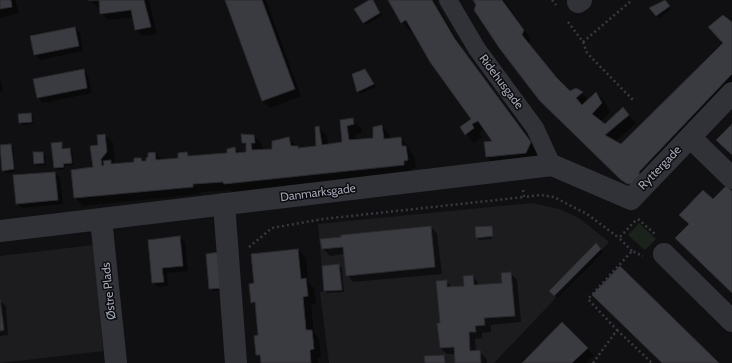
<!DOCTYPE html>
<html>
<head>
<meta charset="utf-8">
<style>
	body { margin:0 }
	canvas { display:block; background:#101012 }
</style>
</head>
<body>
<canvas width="732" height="363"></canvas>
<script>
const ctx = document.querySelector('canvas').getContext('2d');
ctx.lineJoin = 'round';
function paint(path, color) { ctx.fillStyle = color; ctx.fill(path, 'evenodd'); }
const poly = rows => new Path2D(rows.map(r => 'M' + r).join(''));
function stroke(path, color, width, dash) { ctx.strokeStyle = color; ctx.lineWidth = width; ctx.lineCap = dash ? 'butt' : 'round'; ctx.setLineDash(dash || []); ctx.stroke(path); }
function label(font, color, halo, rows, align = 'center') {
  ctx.font = font + ' Cabin,sans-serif'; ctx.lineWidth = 3; ctx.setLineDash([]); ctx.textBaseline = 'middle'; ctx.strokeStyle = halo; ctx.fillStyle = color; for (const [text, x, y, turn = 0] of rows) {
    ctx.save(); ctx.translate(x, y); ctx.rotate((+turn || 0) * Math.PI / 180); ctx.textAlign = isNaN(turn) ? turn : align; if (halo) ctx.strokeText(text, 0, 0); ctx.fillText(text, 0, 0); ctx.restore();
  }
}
paint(poly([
	[532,203,559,209,579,218,609,242,494,363,329,363,320,292,324,291,318,224],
	[94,245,103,351,0,363,0,256]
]), '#1c1c1f');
paint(poly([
	[639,223,656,239,645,250,628,235]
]), '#1b221c');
paint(poly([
	[0,0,15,0,19,13,0,18],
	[90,0,149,0,157,34,143,36,136,30,134,17,108,20,101,13,100,7,97,7],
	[226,0,266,0,301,96,270,108,263,101],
	[371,0,382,15,366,25,363,22],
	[389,0,434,0,463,49,539,151,535,161,495,165,487,157,494,142,485,129,479,133,482,137,474,143,466,134,472,119,413,29,410,31,402,22],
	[475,0,504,0,531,39,529,44,570,92,576,89,589,100,596,93,604,101,610,112,600,122,605,126,623,109,636,123,615,142,621,146,725,43,732,24,732,90,629,187,540,99],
	[665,1,671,9,659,18,656,16],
	[75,28,80,33,83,51,40,60,35,55],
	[83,70,88,75,92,93,43,103,38,98,34,80],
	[365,70,376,87,360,94,358,91],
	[0,78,3,91,0,92],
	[30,114,33,117,34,124,23,125,20,122],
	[353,120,361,128,362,133,355,134,356,140,374,139,382,126,390,135,390,139,401,139,409,147,410,151,414,156,416,168,411,169,411,173,233,192,231,190,201,192,201,194,83,206,75,198,95,168,99,146,105,135,113,143,115,160,113,163,114,165,135,163,141,159,147,162,155,153,162,160,179,159,187,153,191,157,228,154,235,149,240,153,248,152,247,147,243,143,254,136,262,144,263,150,273,150,289,138,299,149,317,147,319,128,327,136,328,145,343,143,341,121],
	[61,143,64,150,70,149,72,151,74,165,65,166,65,169,57,170,55,168,53,144],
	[11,145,13,147,15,172,6,173,3,170],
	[42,153,45,155,46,165,37,166,35,163],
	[55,173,60,178,63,204,22,208,17,203],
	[431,227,437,234,442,274,353,282,347,275,344,254,330,256,323,249],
	[491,227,492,239,479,240,477,238],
	[180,237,185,242,188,271,167,273,168,286,158,287,153,282],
	[596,245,603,252,557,298,550,291],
	[298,250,306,258,308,282,314,288,316,304,311,305,314,333,319,339,321,357,317,358,318,363,262,363,262,359,257,355,259,336,256,306,252,302,256,284],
	[207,255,225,290,213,291,210,289],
	[339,265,342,268,344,292,327,293,325,291],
	[510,273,517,280,521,322,491,325,491,332,482,333,482,338,475,339,476,352,479,352,486,358,487,363,456,363,456,354,447,354,440,348,441,324,446,281,453,288,465,287,473,276,480,286,503,284],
	[0,301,6,306,8,335,0,336],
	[562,324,594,355,586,363,523,363]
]), '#0007');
const building = poly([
	[0,0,11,0,12,7,0,9,0,0],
	[89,0,144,0,151,27,135,30,131,10,100,14,99,0,89,0],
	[225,0,262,0,295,89,262,101,225,0],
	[369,0,373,0,380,13,363,23,354,9,369,0],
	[388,0,432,0,455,39,531,142,526,153,486,157,484,142,492,141,478,121,472,124,474,128,465,135,460,127,471,119,430,62,406,20,401,23,388,0],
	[473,0,502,0,524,30,522,35,557,78,570,91,576,88,583,92,576,98,582,105,596,92,602,103,592,114,605,124,623,107,629,115,605,135,621,144,723,43,708,27,723,15,732,22,732,74,639,172,640,178,634,184,627,184,620,179,539,100,500,49,474,10,476,5,473,0],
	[665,0,670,6,656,16,649,8,665,0],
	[75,27,79,46,34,55,30,36,75,27],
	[84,69,87,88,37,98,33,79,84,69],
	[365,69,374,84,357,92,352,74,365,69],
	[31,113,32,122,19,123,18,114,31,113],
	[353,118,354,124,347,126,349,140,373,138,373,127,382,125,384,139,401,137,402,146,406,146,408,160,404,161,404,165,224,184,223,182,193,184,193,187,74,198,71,170,93,167,90,146,98,145,97,135,105,134,107,152,101,159,102,166,104,165,103,161,111,160,111,164,134,162,134,158,141,158,142,161,146,161,146,158,148,157,148,153,155,152,156,160,178,158,178,153,187,152,188,156,227,153,227,149,235,147,236,153,246,152,246,143,242,143,241,134,254,135,255,143,251,143,252,150,272,149,272,141,289,137,291,146,298,146,298,148,316,146,315,127,319,126,322,145,342,142,340,120,353,118],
	[732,124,732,155,716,140,732,124],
	[62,142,62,149,70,148,72,163,63,164,64,167,54,168,51,143,62,142],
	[11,144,14,169,2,171,0,145,11,144],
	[33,152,43,152,44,163,34,164,33,152],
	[55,172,58,200,16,204,13,175,55,172],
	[726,186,732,191,732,293,675,238,689,224,679,215,703,190,713,199,726,186],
	[431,226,435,267,346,276,343,247,322,249,320,239,341,237,341,235,431,226],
	[492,226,493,236,476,238,475,227,492,226],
	[180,236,183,266,162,268,164,282,152,283,148,240,180,236],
	[596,243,601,249,554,296,549,291,596,243],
	[298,249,301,279,306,278,308,296,303,297,306,330,312,330,314,349,310,350,311,363,261,363,260,355,256,355,254,336,258,335,255,302,251,303,249,284,254,283,251,254,298,249],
	[220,252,223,288,209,289,206,254,220,252],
	[339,264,342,290,324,291,322,266,339,264],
	[620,266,719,363,662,363,592,295,620,266],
	[511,272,515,316,484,318,485,325,475,326,476,332,469,332,470,351,480,350,481,363,455,363,454,347,440,348,437,323,440,323,436,281,447,280,447,287,464,286,463,276,473,275,474,285,502,283,501,273,511,272],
	[0,300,4,330,0,331,0,300],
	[562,322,588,348,572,363,522,363,562,322],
	[444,355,445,363,425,363,424,356,444,355]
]);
paint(building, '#3a3b40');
stroke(building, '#2a2a2e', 1);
stroke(poly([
	[552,0,556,5],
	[568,22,583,42,587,53,634,101],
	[583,42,632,0],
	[523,190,524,197,541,195,554,197,587,214,619,238],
	[638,219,655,234],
	[249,247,272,228,323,219,524,197],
	[632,251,619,238,636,220],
	[617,330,652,363],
	[593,363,617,330,588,299,632,251,643,256]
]), '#37393e', 2.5, [2, 3]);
stroke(poly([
	[448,0,477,49,535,128,552,165]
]), '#313237', 18);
stroke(poly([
	[578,2,581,0],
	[690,137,732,178],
	[224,204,236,363],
	[101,219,116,363],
	[0,231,552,165,631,199,732,93],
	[664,254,732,321]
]), '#313237', 22);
label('12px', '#a1a6b4', '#0b0b0d', [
	["Ridehusgade",501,82,53],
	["Ryttergade",660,168,-46],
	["Danmarksgade",318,193,-7],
	["Østre Plads",109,291,-96]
]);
</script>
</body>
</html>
